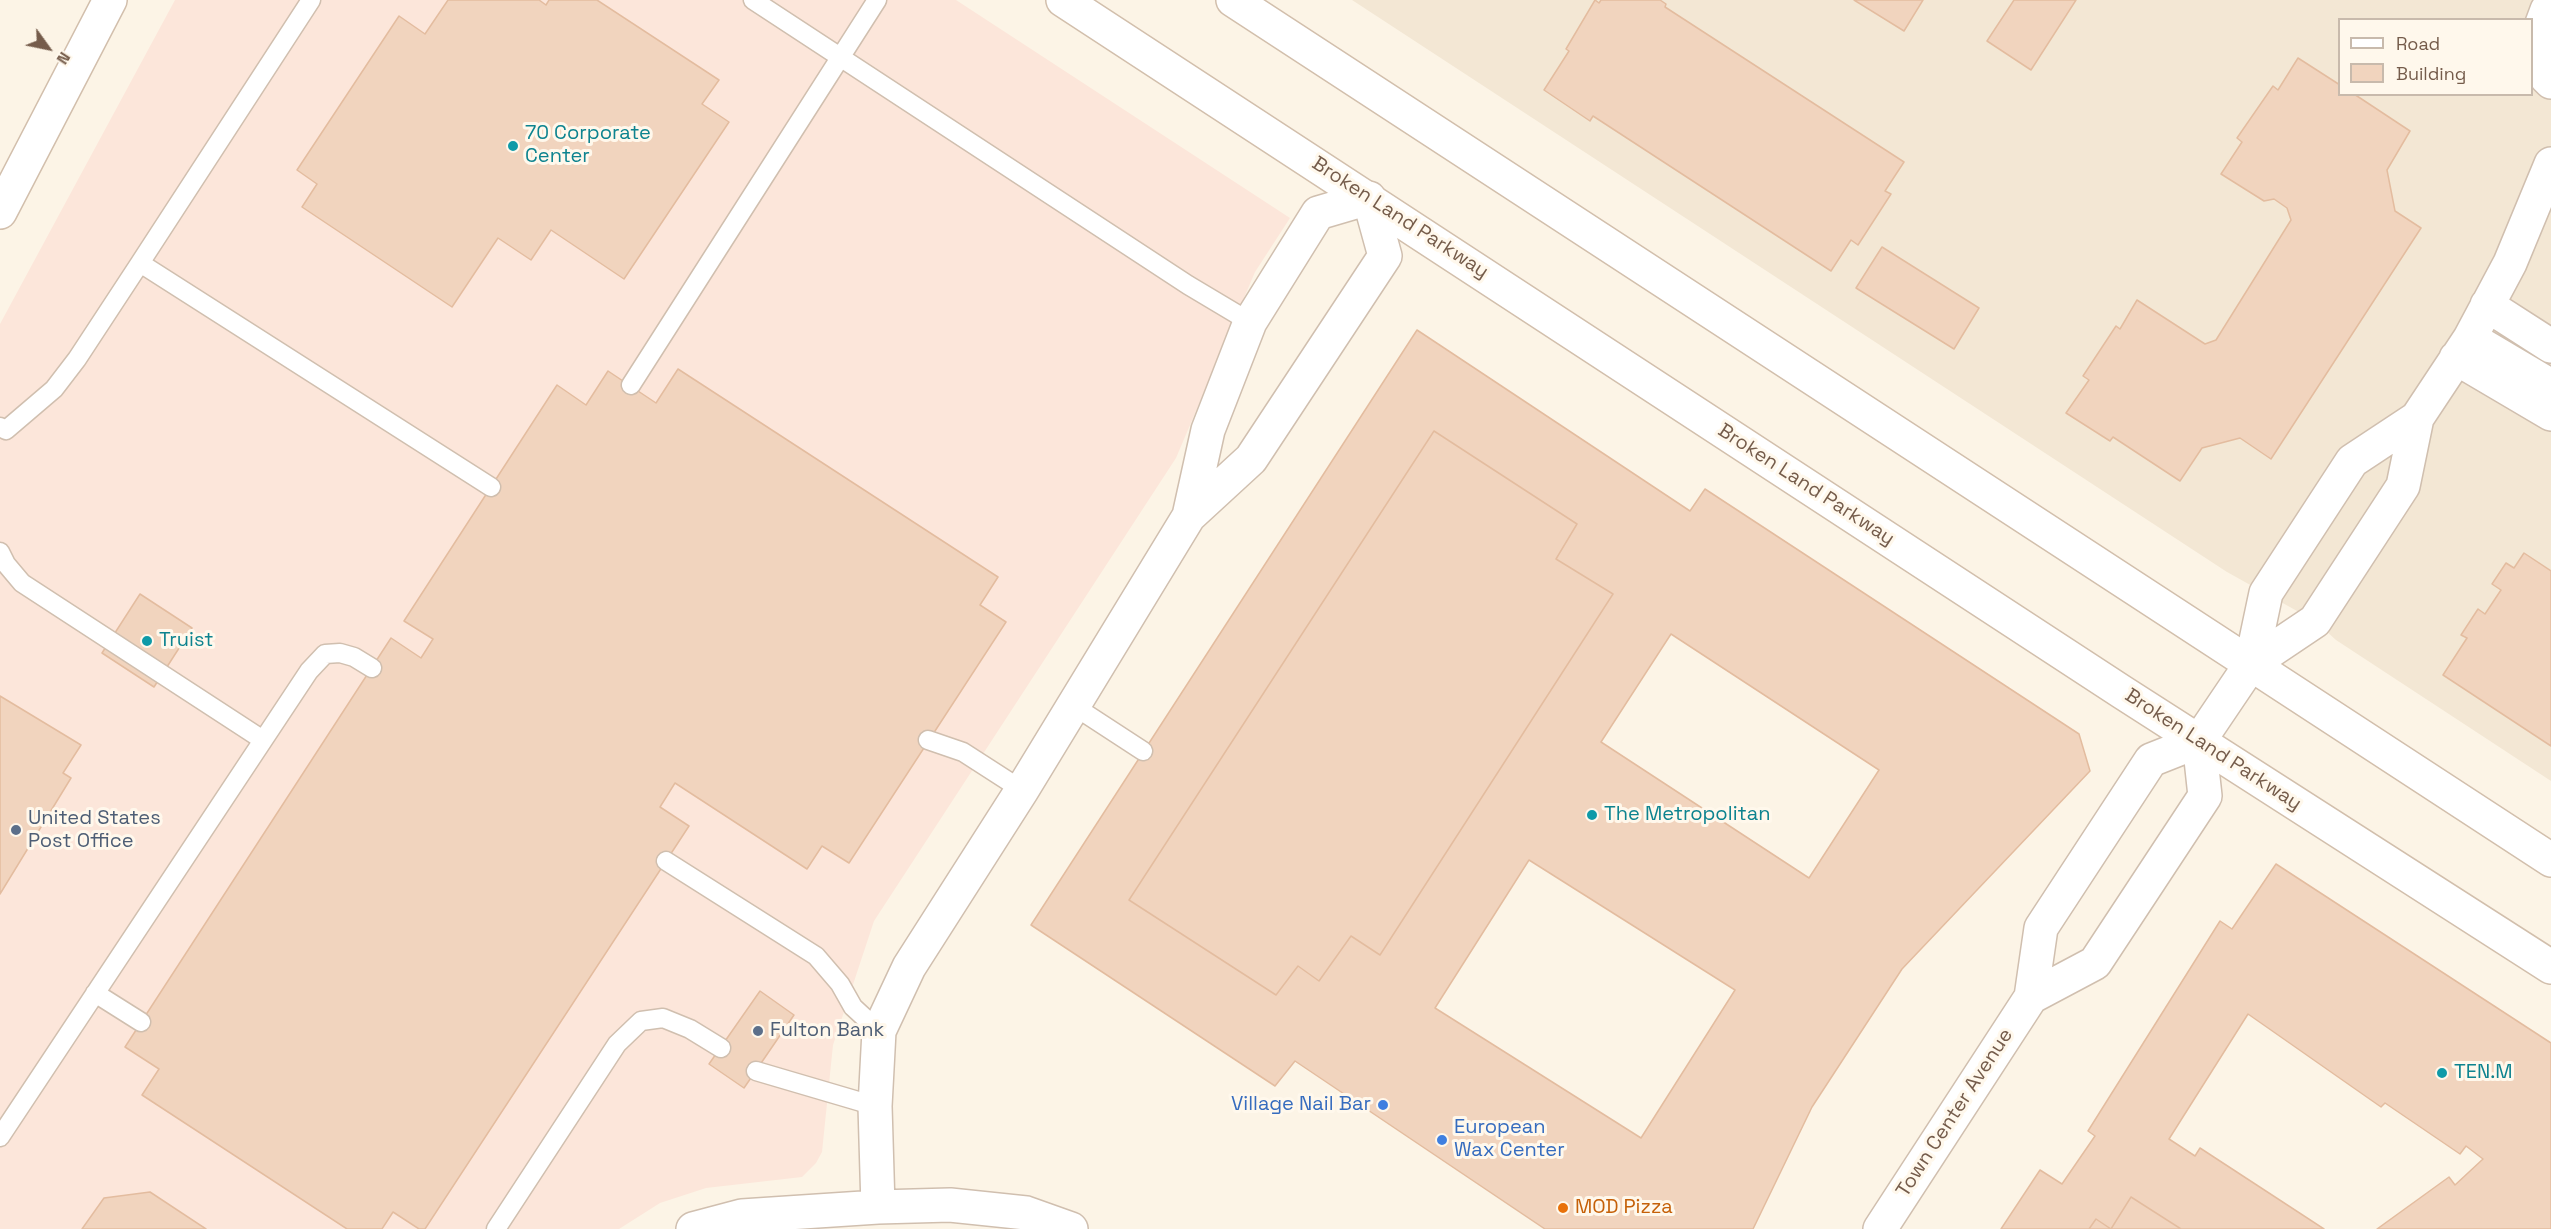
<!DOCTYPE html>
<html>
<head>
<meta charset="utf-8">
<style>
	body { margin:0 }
	#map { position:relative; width:2551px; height:1229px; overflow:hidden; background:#fcf4e6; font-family:"Space Grotesk",sans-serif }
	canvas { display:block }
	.legend { position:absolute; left:2338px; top:18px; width:195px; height:78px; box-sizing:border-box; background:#fff8ec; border:2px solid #c8baac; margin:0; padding:8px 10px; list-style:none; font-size:18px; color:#755c4b }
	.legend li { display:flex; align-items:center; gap:12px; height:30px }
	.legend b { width:30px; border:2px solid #c8baac }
	.north { position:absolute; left:18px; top:18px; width:60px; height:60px; -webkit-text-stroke:4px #fff8ec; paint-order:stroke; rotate:123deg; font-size:16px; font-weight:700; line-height:24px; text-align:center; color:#755c4b }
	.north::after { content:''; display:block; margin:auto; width:21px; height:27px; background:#755c4b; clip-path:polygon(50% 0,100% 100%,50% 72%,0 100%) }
</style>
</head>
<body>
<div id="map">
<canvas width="2551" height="1229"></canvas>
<ul class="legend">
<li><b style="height:8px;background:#fff"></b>Road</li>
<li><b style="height:16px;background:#f1d4be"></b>Building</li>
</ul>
<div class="north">N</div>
</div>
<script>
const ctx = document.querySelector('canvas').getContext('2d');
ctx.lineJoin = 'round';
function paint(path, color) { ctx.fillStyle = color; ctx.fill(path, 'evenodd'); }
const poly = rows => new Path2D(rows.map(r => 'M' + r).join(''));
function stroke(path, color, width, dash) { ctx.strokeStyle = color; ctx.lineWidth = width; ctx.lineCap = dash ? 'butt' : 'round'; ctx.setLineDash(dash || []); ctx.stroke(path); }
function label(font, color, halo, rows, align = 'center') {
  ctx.font = font + ' "Space Grotesk",sans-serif'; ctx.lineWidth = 6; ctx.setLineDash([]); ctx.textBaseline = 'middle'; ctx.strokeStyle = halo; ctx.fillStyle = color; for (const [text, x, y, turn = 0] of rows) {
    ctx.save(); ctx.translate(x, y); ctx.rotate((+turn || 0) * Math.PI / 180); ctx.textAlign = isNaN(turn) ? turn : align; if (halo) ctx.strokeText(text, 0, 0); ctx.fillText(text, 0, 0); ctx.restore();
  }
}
paint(poly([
	[1352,0,2551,0,2551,781,2336,640,2315,621,2227,572],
	[2340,20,2532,20,2532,94,2340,94]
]), '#f3e7d4');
paint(poly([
	[175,0,956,0,1290,218,1255,272,1176,458,874,921,833,1045,822,1152,816,1163,802,1177,706,1188,660,1203,619,1229,0,1229,0,324]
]), '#fce6da');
const building = poly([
	[448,0,539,0,546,5,549,0,597,0,719,80,702,104,729,122,624,279,551,230,531,260,498,238,452,307,302,207,317,184,297,170,399,16,425,34,448,0],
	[1595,0,1599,3,1601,0,1660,0,1666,4,1665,7,1904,162,1885,191,1891,194,1858,245,1851,240,1831,271,1593,116,1590,121,1544,90,1569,51,1566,49,1595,0],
	[1854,0,1923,0,1904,31,1854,0],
	[2014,0,2076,0,2031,70,1987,41,2014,0],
	[2298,58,2340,85,2340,94,2354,94,2410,131,2387,170,2395,211,2421,228,2271,459,2240,438,2202,448,2180,481,2113,437,2110,441,2066,413,2089,380,2083,376,2116,326,2120,329,2137,300,2205,344,2216,340,2291,220,2287,208,2274,199,2264,201,2221,174,2242,142,2237,138,2273,86,2278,90,2298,58],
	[1882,247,1979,308,1954,349,1856,288,1882,247],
	[1417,330,1690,511,1705,489,2079,734,2090,771,1902,969,1812,1107,1753,1229,1545,1229,1295,1061,1275,1086,1031,925,1417,330],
	[1434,431,1577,524,1556,559,1613,594,1380,955,1351,936,1319,981,1298,966,1276,995,1129,900,1434,431],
	[1671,634,1879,770,1809,878,1601,742,1671,634],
	[1529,860,1735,990,1641,1138,1435,1008,1529,860],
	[678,369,998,577,980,605,1006,622,849,863,822,846,807,869,675,783,660,807,689,826,425,1229,419,1229,393,1212,382,1229,347,1229,142,1095,159,1069,125,1047,391,638,421,658,433,639,404,621,557,385,586,405,608,371,656,403,678,369],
	[1434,431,1577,524,1556,559,1613,594,1380,955,1351,936,1319,981,1298,966,1276,995,1129,900,1434,431],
	[2524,553,2551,571,2551,746,2443,675,2467,638,2461,635,2478,609,2485,614,2501,590,2492,584,2506,563,2514,568,2524,553],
	[140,594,192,628,154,687,102,653,140,594],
	[0,696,81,745,63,773,71,778,0,894,0,696],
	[2276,864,2551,1043,2551,1229,2377,1229,2449,1177,2455,1185,2483,1159,2466,1146,2460,1154,2385,1103,2381,1107,2248,1014,2169,1139,2195,1156,2200,1148,2324,1229,2181,1229,2131,1197,2111,1229,2096,1219,2089,1229,2001,1229,2040,1170,2062,1184,2095,1136,2088,1131,2220,921,2232,929,2276,864],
	[760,991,794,1015,744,1088,709,1064,760,991],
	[150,1192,206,1229,82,1229,104,1198,150,1192],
	[2131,1197,2181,1229,2089,1229,2096,1219,2111,1229,2131,1197]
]);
paint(building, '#f1d4be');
stroke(building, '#e3bc9f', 1.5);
const lane = poly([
	[753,0,1188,285,1250,322],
	[140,263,311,0],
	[631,385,877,0],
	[0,427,6,430,54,389,77,359,140,263,491,487],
	[0,552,6,564,22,583,263,740],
	[1074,706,1143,751],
	[928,740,963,752,1022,790],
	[666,861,816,956,840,984,853,1007,879,1031],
	[95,993,141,1022],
	[756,1071,875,1106],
	[0,1137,309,671,325,654,340,653,354,657,372,668],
	[496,1229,617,1044,641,1021,663,1018,690,1029,721,1048]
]);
const street = poly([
	[2551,6,2547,10,2537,37,2538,57,2546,77,2551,82],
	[2487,305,2551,346],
	[2470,338,2551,386],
	[2456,358,2551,414],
	[2251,664,2266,593,2352,461,2417,418],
	[2031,997,2095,963,2205,796,2199,741],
	[878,1207,875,1106,879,1031,909,967,1022,790,1189,516,1251,459,1385,256,1369,198,1318,213,1250,322,1208,430,1189,516],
	[693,1229,742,1216,878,1207,950,1205,1026,1213,1071,1229],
	[1880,1229,2031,997,2041,928,2151,760,2199,741,2251,664,2315,621,2403,486,2417,418,2470,338,2510,263,2551,164]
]);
const secondary = poly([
	[1063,0,2122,692,2551,967],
	[1233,0,2551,860],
	[0,212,110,0]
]);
stroke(lane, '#d0bfaf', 21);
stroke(street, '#d0bfaf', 36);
stroke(secondary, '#d2bfac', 36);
stroke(lane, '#fff', 18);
stroke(street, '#fff', 33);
stroke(secondary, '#fff', 33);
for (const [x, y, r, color] of [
	[513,146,6,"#0f9aa8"],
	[147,641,6,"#0f9aa8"],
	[1592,815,6,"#0f9aa8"],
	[16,830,6,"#5c6f8a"],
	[758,1031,6,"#5c6f8a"],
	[2442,1073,6,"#0f9aa8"],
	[1383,1105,6,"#3f7fe0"],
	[1442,1140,6,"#3f7fe0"],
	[1563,1208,6,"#e8710a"]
]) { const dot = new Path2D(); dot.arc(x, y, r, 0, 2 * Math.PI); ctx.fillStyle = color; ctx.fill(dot); stroke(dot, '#fff8ec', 2); }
label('20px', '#0d838f', '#fff8ec', [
	["70 Corporate",525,134],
	["Center",525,157],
	["Truist",159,641],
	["The Metropolitan",1604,815],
	["TEN.M",2454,1073]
], 'left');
label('20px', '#755c4b', '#fff8ec', [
	["Broken Land Parkway",1400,218,33],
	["Broken Land Parkway",1806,485,33],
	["Broken Land Parkway",2213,750,33],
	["Town Center Avenue",1955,1113,-57]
]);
label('20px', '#4e5e75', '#fff8ec', [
	["United States",28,819],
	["Post Office",28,842],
	["Fulton Bank",770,1031]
], 'left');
label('20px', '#366cbe', '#fff8ec', [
	["Village Nail Bar",1371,1105],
	["European",1454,1128,"left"],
	["Wax Center",1454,1151,"left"]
], 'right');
label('20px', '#c56008', '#fff8ec', [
	["MOD Pizza",1575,1208]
], 'left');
</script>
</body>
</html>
